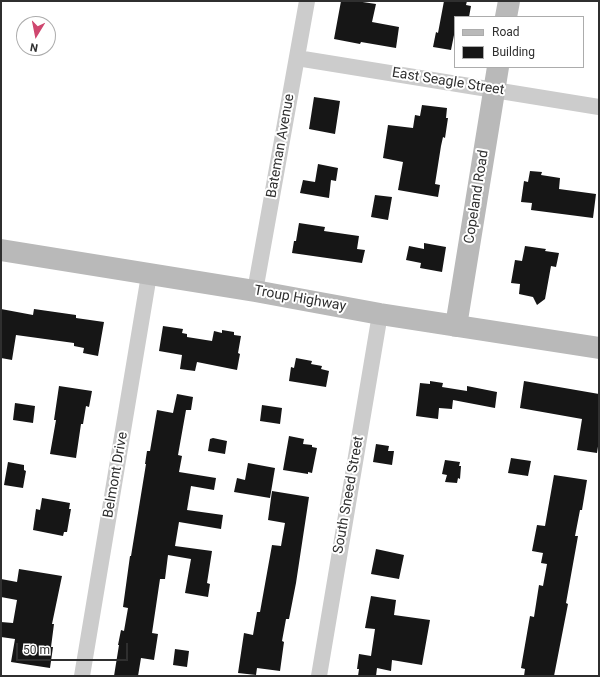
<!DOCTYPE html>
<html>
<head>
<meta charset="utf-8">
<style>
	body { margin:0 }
	#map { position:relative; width:600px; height:677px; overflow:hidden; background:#fff; font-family:Roboto,sans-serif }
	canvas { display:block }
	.frame { position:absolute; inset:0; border:2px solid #2f2f2f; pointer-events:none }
	.legend { position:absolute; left:454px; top:16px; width:130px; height:52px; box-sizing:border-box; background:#fff; border:1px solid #acacac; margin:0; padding:5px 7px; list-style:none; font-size:12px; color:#2f2f2f }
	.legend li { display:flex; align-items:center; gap:8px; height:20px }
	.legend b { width:20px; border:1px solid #acacac }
	.north { position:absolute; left:16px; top:16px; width:40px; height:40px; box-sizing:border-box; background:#fff; border:1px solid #acacac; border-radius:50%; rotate:190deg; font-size:11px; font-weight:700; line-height:16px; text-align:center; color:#2f2f2f }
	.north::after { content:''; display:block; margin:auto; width:14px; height:18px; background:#cf476f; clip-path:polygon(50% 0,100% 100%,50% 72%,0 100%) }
	.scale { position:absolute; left:16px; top:643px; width:112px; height:18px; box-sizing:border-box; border:2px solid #2f2f2f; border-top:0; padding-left:5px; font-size:12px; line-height:14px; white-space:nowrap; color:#2f2f2f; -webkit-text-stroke:3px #fff; paint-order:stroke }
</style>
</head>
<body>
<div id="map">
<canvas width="600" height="677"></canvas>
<div class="frame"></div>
<ul class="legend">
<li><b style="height:5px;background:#b9b9b9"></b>Road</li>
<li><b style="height:11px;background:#161616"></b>Building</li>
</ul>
<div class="north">N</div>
<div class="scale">50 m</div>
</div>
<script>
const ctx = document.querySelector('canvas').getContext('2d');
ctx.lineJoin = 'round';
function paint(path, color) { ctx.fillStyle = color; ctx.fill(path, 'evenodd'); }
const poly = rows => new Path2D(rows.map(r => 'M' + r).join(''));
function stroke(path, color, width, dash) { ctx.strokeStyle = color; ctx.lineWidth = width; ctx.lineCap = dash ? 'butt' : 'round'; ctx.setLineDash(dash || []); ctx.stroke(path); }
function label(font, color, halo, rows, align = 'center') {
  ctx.font = font + ' Roboto,sans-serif'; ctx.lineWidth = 4; ctx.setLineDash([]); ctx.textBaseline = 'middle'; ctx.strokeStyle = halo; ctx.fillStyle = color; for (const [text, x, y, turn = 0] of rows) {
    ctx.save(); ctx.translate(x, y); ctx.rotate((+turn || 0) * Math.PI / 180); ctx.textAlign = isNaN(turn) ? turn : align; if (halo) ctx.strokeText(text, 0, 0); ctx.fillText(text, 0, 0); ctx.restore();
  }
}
paint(poly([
	[341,1,356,1,376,4,372,22,399,27,396,48,361,42,360,44,334,39],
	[444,1,467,1,466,5,471,6,469,17,455,17,455,30,451,50,433,47,436,32,438,33],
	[314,97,340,101,335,134,309,129],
	[422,105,447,108,446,118,448,118,445,138,443,137,441,146,435,184,440,185,438,197,398,190,403,162,383,158,388,125,413,128,415,115,420,116],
	[318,164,338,168,336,181,331,180,329,198,300,193,303,180,315,182],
	[530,171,542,172,541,175,560,178,559,189,596,194,593,218,531,210,532,203,521,202,524,181,528,182],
	[375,195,392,197,388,220,371,217],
	[299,223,325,227,324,231,359,236,357,249,365,250,362,263,292,253,294,241,296,241],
	[424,243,446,247,442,272,420,268,421,263,406,260,409,246,424,249],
	[525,246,546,249,545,251,559,253,556,267,551,266,545,299,537,305,533,297,519,294,520,284,511,283,515,260,522,261],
	[1,309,33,315,34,309,76,315,76,318,104,322,98,356,83,353,84,348,74,346,74,343,16,335,12,360,1,358],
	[163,326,183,329,182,333,187,334,187,337,212,341,214,331,222,333,222,330,234,332,234,335,241,336,238,353,240,354,237,370,197,362,195,371,180,369,182,355,159,351],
	[296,358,312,361,311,364,322,366,321,369,329,371,326,387,289,381,291,367,294,368],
	[430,381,443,383,442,387,467,391,467,386,497,392,495,408,453,400,452,409,439,408,438,419,416,416,420,383,430,384],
	[524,381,599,394,599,440,597,453,577,450,582,419,520,408],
	[59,386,92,391,89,407,86,406,83,424,81,424,76,458,50,454,56,420,54,420],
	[177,394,193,397,191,410,186,410,178,455,182,456,179,472,216,478,214,490,191,486,187,510,223,515,221,529,179,522,175,546,212,551,207,583,210,584,208,597,185,593,191,559,168,555,165,579,160,579,152,633,158,634,154,660,141,658,138,676,114,676,119,645,118,645,121,630,124,631,128,608,123,607,130,556,131,556,146,464,145,464,147,451,150,451,157,410,173,413],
	[15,403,35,406,33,423,13,420],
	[262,405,282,408,280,424,260,421],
	[289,436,304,439,303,444,312,445,312,447,317,448,312,473,308,472,308,474,283,470],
	[213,438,227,441,225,454,208,451,210,439],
	[376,444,389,446,388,451,394,451,392,465,373,462],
	[511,458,531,461,528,476,508,473],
	[445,460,460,462,459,466,461,466,460,479,458,478,457,483,445,482,447,475,442,474],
	[8,462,24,465,24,470,26,471,23,488,4,485],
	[248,463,275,468,270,498,234,492,237,478,245,480],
	[554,475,587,480,582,510,580,510,575,536,578,536,566,603,568,604,554,676,524,676,525,669,521,668,530,616,534,617,539,585,543,586,547,564,541,563,543,553,532,551,537,525,545,526],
	[272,491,309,497,296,583,289,619,286,619,282,641,284,642,280,671,257,668,256,675,238,673,244,633,253,635,257,612,260,612,272,545,281,546,285,523,268,520],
	[42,498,70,503,69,509,71,509,67,532,64,532,63,536,33,530,36,509,40,510],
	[376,549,404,555,399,579,371,574],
	[19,569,62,576,52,624,54,624,51,647,53,647,50,668,11,662,15,639,1,637,1,622,13,623,17,600,1,597,1,579,17,582],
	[371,596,396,600,394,615,430,620,422,665,392,660,391,671,377,668,376,676,358,676,359,669,357,669,359,654,371,656,375,629,365,628],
	[175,649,189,651,187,667,173,665]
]), '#161616');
stroke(poly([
	[297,58,599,107],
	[255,291,307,1],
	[82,676,149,275],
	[319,676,380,314]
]), '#ccc', 16);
stroke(poly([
	[506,17,509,1],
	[1,250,255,291,380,314,599,348],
	[456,326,498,67]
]), '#b9b9b9', 22);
label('14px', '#2f2f2f', '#fff', [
	["East Seagle Street",448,82,9],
	["Bateman Avenue",281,146,-80],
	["Copeland Road",477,197,-81],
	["Troup Highway",300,299,10],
	["Belmont Drive",116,475,-80],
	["South Sneed Street",349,495,-80]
]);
</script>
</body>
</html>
